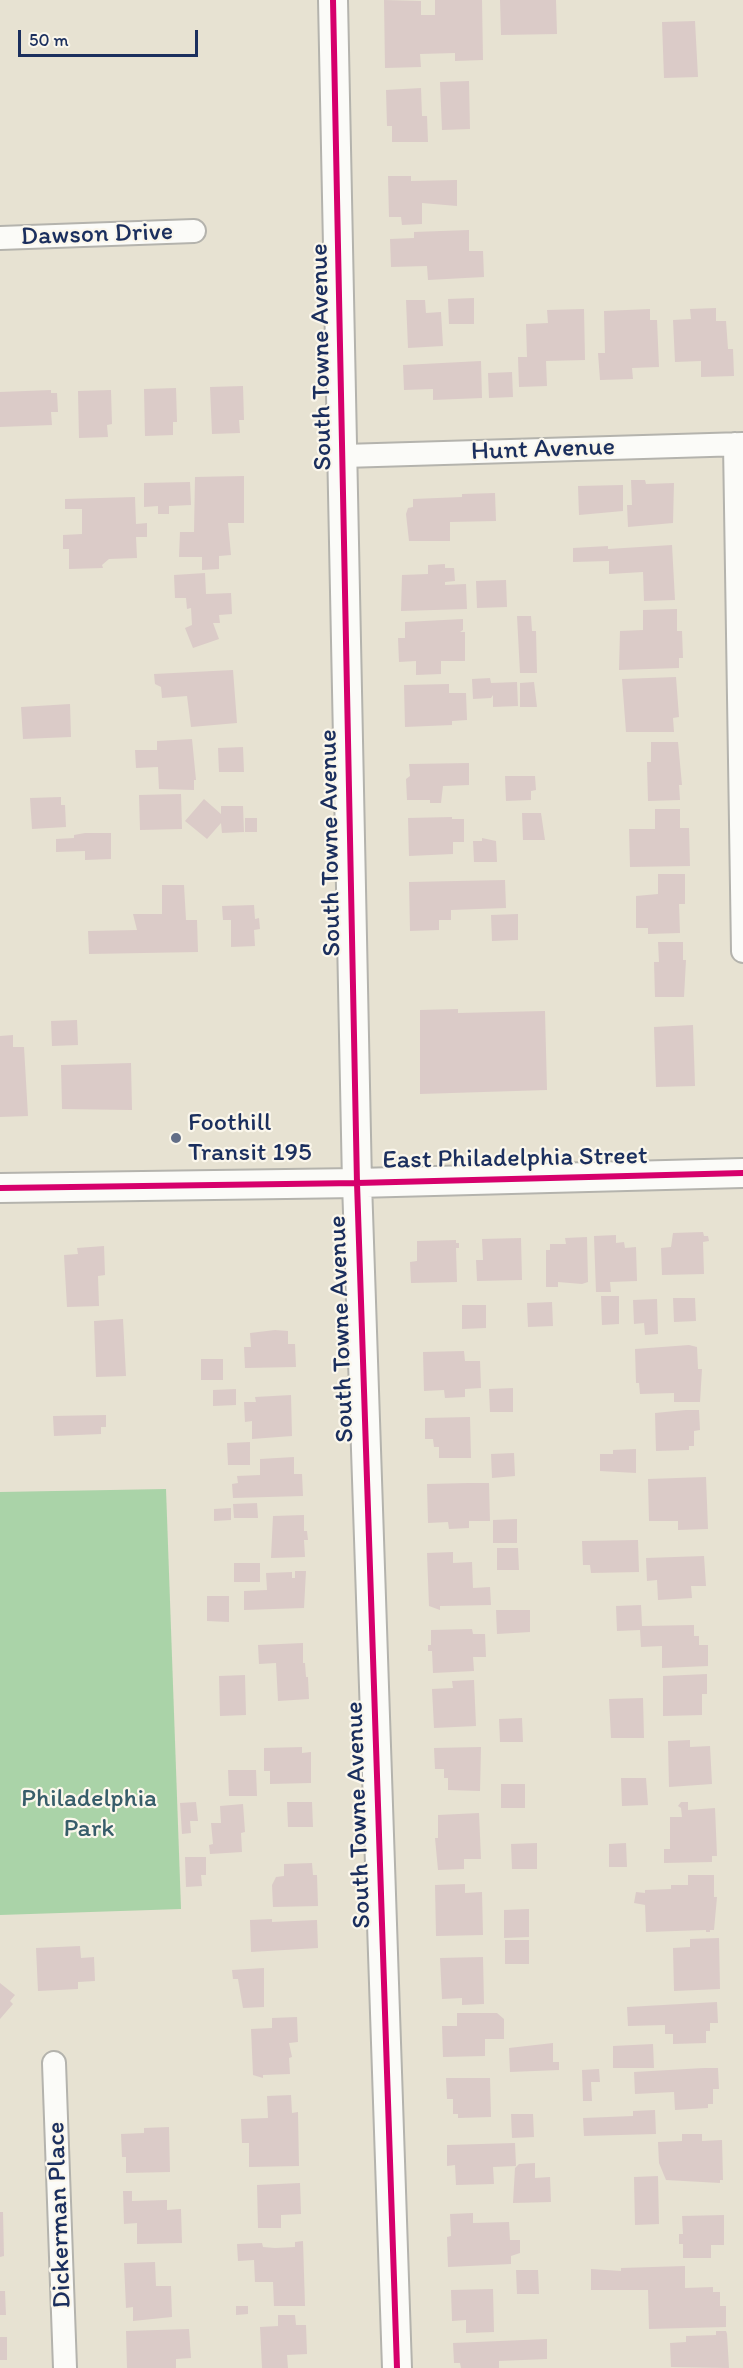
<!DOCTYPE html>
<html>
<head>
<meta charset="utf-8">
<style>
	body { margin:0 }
	#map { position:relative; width:743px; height:2368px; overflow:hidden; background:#e7e2d2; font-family:Itim,sans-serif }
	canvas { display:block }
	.scale { position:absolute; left:18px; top:30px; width:180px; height:27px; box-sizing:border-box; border:3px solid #1b2f5e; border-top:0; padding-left:8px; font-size:18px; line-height:21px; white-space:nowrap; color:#1b2f5e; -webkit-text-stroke:4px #fbf7ec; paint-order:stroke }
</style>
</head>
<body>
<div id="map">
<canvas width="743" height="2368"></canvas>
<div class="scale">50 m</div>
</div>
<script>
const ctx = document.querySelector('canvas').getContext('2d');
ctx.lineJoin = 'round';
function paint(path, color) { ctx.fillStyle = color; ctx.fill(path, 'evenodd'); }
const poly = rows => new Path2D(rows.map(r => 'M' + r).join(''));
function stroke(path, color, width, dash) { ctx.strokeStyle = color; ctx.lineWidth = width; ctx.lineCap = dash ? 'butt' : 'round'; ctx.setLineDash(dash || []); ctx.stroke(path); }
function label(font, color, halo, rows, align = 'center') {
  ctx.font = font + ' Itim,sans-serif'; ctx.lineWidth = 4.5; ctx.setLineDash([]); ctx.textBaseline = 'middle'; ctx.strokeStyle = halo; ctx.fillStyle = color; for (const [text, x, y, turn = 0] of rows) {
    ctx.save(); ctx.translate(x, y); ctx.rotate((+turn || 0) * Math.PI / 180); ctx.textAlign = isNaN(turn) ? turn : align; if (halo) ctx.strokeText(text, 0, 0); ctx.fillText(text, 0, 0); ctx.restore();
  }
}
paint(poly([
	[166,1489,181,1909,0,1915,0,1492]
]), '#aad3a8');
paint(poly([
	[384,0,421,1,421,15,435,15,435,0,482,0,483,60,455,61,455,53,420,54,421,67,385,68],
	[500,0,556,0,557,34,501,35],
	[695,21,698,77,664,78,662,22],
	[469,81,470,129,442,130,440,82],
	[421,88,422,116,427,116,428,142,392,142,392,126,387,126,386,90],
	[388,176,411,176,411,181,457,180,457,206,422,203,422,224,402,225,401,217,389,217],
	[469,230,469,251,483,251,484,277,428,280,427,266,391,267,390,239,414,238,414,232],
	[474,298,474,324,449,324,448,299],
	[406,300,425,300,426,313,441,312,443,346,408,348],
	[716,308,716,321,726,321,728,349,733,349,734,376,701,377,701,361,675,362,673,320,691,319,690,309],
	[584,309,585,360,546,361,547,386,519,387,518,357,527,357,526,324,548,323,547,310],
	[650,309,650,320,657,320,659,367,632,368,633,379,600,380,598,353,605,353,604,311],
	[481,361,482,398,433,400,433,389,404,390,403,365],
	[512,372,513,397,489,398,488,373],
	[243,386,244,420,239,420,240,433,212,434,210,387],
	[176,388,177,422,173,422,173,435,145,436,144,389],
	[51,390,51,393,57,393,58,412,51,412,52,425,0,427,0,392],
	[111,390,112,424,107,425,108,437,79,438,78,391],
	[244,476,244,523,228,523,231,555,219,556,219,569,202,570,202,557,179,557,180,532,194,532,195,477],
	[631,480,645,480,646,484,674,483,673,523,628,527,627,505,632,505],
	[190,482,191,505,169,506,169,514,158,514,158,506,144,507,144,483],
	[623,485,623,511,579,515,578,486],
	[495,493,496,521,450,522,450,541,409,541,406,514,408,508,413,507,413,499,462,497,462,494],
	[135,497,136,524,147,523,147,537,136,537,137,558,109,559,102,565,103,568,69,569,69,549,63,549,63,535,82,534,82,509,65,509,65,499],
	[672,545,675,600,644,601,643,572,609,574,609,561,573,562,573,548,608,546,608,549],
	[445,564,445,568,454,568,455,581,445,582,445,585,466,584,467,609,401,611,402,575,428,574,428,565],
	[205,573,206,594,231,593,232,614,219,615,220,623,213,623,219,639,193,648,185,628,192,625,191,608,187,609,186,598,175,598,174,575],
	[506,580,507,607,477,608,476,581],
	[677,609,677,631,682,631,683,658,679,658,679,668,619,670,620,631,643,630,643,610],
	[517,616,531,616,532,631,536,631,537,673,520,673],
	[463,619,463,630,460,632,465,632,465,661,441,661,441,674,416,675,416,661,399,662,398,638,405,638,405,622],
	[233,670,237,723,191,727,187,696,162,698,161,687,155,684,154,674],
	[676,677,679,717,673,718,674,732,626,732,622,679],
	[490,678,491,683,517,682,518,706,493,707,493,695,491,698,473,699,472,679],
	[534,682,537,707,520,707,520,683],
	[449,684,449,693,466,693,467,720,452,721,452,725,405,727,404,685],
	[70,704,71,737,23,739,21,707],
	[192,739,196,780,194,780,194,790,159,789,158,767,136,768,135,750,157,750,157,741],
	[651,742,678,742,682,785,679,785,680,800,648,801,647,762,651,762],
	[243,747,244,772,219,772,218,748],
	[469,763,469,785,443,786,441,803,430,803,430,800,407,800,406,779,410,776,409,764],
	[505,776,535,776,536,790,531,791,531,800,506,801],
	[181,794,182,829,140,830,139,795],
	[61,797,61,805,65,805,66,827,32,829,30,798],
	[204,799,221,814,221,806,243,806,244,832,222,833,221,823,207,839,185,821],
	[655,809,680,809,680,828,689,828,690,866,630,867,629,829,655,829],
	[522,813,541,813,545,840,523,840],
	[452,817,452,819,464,819,464,842,453,842,453,854,409,856,408,818],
	[245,818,257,818,257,832,245,832],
	[85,833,111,833,111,859,85,860,85,851,56,852,56,839,74,838,74,835],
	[482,838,496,841,497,862,474,862,473,841,482,841],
	[658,874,685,874,685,904,679,904,680,933,648,934,648,928,636,928,636,896,658,894],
	[505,880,506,908,451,910,451,920,439,920,439,930,410,931,409,882],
	[162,885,184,885,186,920,197,920,198,952,89,954,88,931,137,930,133,914,162,914],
	[254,905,255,919,259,918,260,929,254,930,255,946,231,947,231,920,223,920,222,906],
	[518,914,518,940,492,941,491,915],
	[658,942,683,942,683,960,686,960,684,997,655,997,654,962,659,962],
	[458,1009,458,1013,545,1011,547,1090,420,1094,420,1010],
	[77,1020,78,1045,52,1046,51,1021],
	[693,1025,695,1086,656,1087,654,1027],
	[13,1035,13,1047,24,1047,28,1116,0,1117,0,1036],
	[131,1063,132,1110,62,1109,61,1065],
	[703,1232,704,1236,708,1236,709,1241,703,1242,704,1274,662,1275,661,1248,671,1247,673,1233],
	[616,1235,616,1243,624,1242,625,1248,636,1247,637,1281,610,1282,611,1292,596,1292,594,1236],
	[587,1237,588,1282,582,1284,558,1282,558,1287,546,1287,546,1250,550,1250,550,1244,566,1244,565,1238],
	[521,1238,522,1280,477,1281,476,1260,483,1260,482,1239],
	[456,1240,456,1243,459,1243,459,1248,456,1248,457,1282,411,1283,410,1262,417,1261,417,1241],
	[104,1246,105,1275,98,1276,99,1306,67,1307,64,1255,78,1254,77,1248],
	[601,1296,619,1296,619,1324,602,1325],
	[673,1298,695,1298,696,1321,674,1322],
	[657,1299,658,1334,645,1335,644,1323,634,1324,633,1300],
	[552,1302,553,1326,528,1327,527,1303],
	[462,1305,486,1305,486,1328,462,1329],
	[123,1319,126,1376,96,1377,94,1321],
	[275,1330,288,1331,288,1344,295,1344,296,1367,245,1368,244,1347,251,1347,250,1333],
	[689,1345,697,1347,698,1369,702,1369,700,1402,674,1402,674,1393,640,1394,639,1383,636,1383,635,1349],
	[464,1351,465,1361,480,1361,481,1388,465,1389,465,1397,445,1398,444,1390,424,1391,423,1352],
	[201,1359,223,1359,223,1380,201,1380],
	[513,1388,513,1412,490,1412,489,1389],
	[236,1389,236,1405,213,1406,213,1390],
	[291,1395,292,1436,252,1439,252,1421,245,1422,244,1402,256,1402,255,1397],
	[686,1410,699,1410,700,1430,694,1431,694,1446,689,1446,689,1450,656,1451,655,1413],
	[106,1415,106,1427,101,1427,101,1434,54,1436,53,1416],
	[470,1417,471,1458,439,1458,439,1447,434,1447,433,1439,425,1439,425,1418],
	[250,1442,250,1465,228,1465,227,1443],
	[636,1449,636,1473,600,1471,600,1454,613,1454,613,1450],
	[514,1453,515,1476,492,1478,491,1454],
	[294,1457,294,1474,302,1474,303,1496,233,1498,232,1484,238,1483,237,1476,260,1475,260,1459],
	[706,1477,708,1529,678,1530,678,1521,649,1521,648,1479],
	[468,1483,489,1483,490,1521,469,1521,469,1528,449,1529,448,1522,428,1523,427,1484],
	[257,1503,258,1518,234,1518,233,1504],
	[231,1508,231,1520,214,1521,214,1509],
	[304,1515,304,1531,307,1531,308,1540,304,1540,305,1557,271,1558,273,1516],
	[517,1519,517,1543,493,1543,493,1520],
	[638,1540,639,1572,591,1573,590,1565,583,1565,582,1541],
	[497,1548,518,1548,519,1570,497,1570],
	[453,1552,453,1563,472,1562,473,1588,490,1587,491,1605,440,1606,440,1610,429,1606,427,1553],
	[704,1556,706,1586,691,1586,692,1598,658,1600,657,1580,647,1581,646,1558],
	[234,1563,260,1563,260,1582,234,1582],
	[295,1571,306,1571,304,1608,244,1610,244,1591,267,1590,266,1573,292,1572,292,1578,295,1578],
	[207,1596,229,1596,229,1622,207,1621],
	[641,1605,642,1626,694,1625,694,1636,699,1636,699,1645,708,1645,708,1666,662,1668,662,1646,641,1647,640,1630,617,1631,616,1606],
	[496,1610,530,1610,530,1632,497,1634],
	[472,1629,473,1634,485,1634,486,1657,473,1657,474,1671,433,1673,432,1651,428,1651,428,1645,431,1645,431,1630],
	[303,1643,303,1663,305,1663,306,1677,308,1677,309,1699,278,1701,276,1663,259,1664,258,1645],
	[707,1674,707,1694,702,1694,702,1715,663,1716,663,1676],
	[245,1675,246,1715,220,1716,219,1676],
	[474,1680,476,1726,434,1728,432,1689,453,1688,452,1681],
	[643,1698,644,1738,611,1738,609,1699],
	[522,1718,523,1742,500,1742,499,1719],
	[690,1740,690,1747,710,1746,712,1784,669,1787,668,1741],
	[302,1747,302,1753,311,1752,311,1783,270,1784,270,1771,264,1771,264,1748],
	[481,1747,480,1791,448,1790,448,1778,444,1778,444,1769,435,1769,434,1748],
	[228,1770,256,1770,257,1796,229,1796],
	[621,1778,646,1778,648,1805,622,1806],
	[501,1784,525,1784,525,1808,501,1808],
	[196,1802,198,1821,190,1821,191,1833,182,1834,180,1803],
	[287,1802,312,1802,313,1827,288,1827],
	[681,1802,688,1802,688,1810,715,1808,717,1856,712,1856,712,1862,664,1863,664,1849,670,1849,670,1817,682,1817,681,1808,678,1806],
	[243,1804,245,1832,241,1833,242,1852,210,1854,209,1845,213,1844,211,1823,221,1823,220,1806],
	[479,1813,481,1859,464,1859,464,1869,438,1870,435,1838,438,1838,438,1815],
	[537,1843,537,1869,512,1869,511,1844],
	[626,1843,627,1867,609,1867,609,1844],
	[185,1857,206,1857,206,1875,201,1875,202,1886,186,1887],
	[312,1863,313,1875,317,1875,318,1906,273,1907,272,1885,276,1877,284,1876,284,1864],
	[688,1875,714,1875,714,1897,717,1897,714,1930,710,1930,710,1932,706,1932,706,1930,646,1932,645,1905,634,1903,636,1892,645,1893,645,1890,671,1889,671,1885,688,1885],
	[465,1884,465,1893,482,1892,483,1935,436,1936,435,1885],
	[529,1909,529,1937,504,1938,504,1910],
	[272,1919,272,1922,317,1920,318,1948,251,1952,250,1920],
	[719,1938,720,1989,674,1991,673,1948,690,1947,690,1939],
	[505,1940,529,1940,529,1964,505,1964],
	[80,1946,81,1958,94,1957,95,1981,78,1982,78,1989,38,1991,36,1948],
	[483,1957,484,2004,462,2005,462,1998,442,1999,440,1958],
	[264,1968,264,2007,243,2008,238,1979,233,1979,232,1970],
	[0,1983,15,1995,10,2001,13,2004,0,2019],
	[717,2002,718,2023,710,2023,710,2031,706,2031,706,2043,673,2044,673,2034,665,2034,665,2025,628,2026,627,2007],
	[457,2013,497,2013,504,2019,504,2039,485,2039,485,2056,443,2057,442,2026,457,2026],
	[297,2017,298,2042,289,2043,292,2057,289,2058,290,2074,263,2075,263,2078,253,2075,251,2029,272,2028,272,2018],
	[553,2043,553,2062,559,2062,559,2070,510,2072,509,2048],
	[653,2044,654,2068,613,2068,613,2046],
	[704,2068,718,2068,719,2089,713,2089,713,2104,708,2104,708,2108,675,2110,674,2092,635,2094,634,2072],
	[599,2069,600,2082,591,2082,592,2101,583,2101,582,2070],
	[446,2078,490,2078,491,2117,458,2118,458,2114,453,2114,453,2099,447,2099],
	[291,2095,292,2113,298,2112,299,2166,249,2167,249,2143,242,2143,241,2119,268,2118,267,2096],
	[655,2110,656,2134,584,2136,583,2118,633,2116,633,2111],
	[511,2114,533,2114,534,2137,512,2138],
	[169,2127,170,2172,126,2173,126,2157,122,2157,121,2134,144,2133,144,2128],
	[682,2134,702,2134,702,2141,722,2140,723,2180,720,2180,720,2183,666,2180,659,2163,658,2142,682,2141],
	[515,2143,516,2166,493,2167,494,2184,456,2185,455,2165,447,2166,447,2145],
	[535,2163,535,2178,550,2177,551,2202,513,2203,515,2168,519,2164],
	[658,2176,659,2224,635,2225,634,2177],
	[300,2183,301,2214,281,2215,281,2228,258,2228,257,2185],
	[123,2191,132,2191,132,2201,167,2200,167,2210,181,2209,182,2243,137,2244,137,2223,124,2224],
	[0,2212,3,2212,4,2256,0,2257],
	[473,2213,473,2223,509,2222,510,2240,520,2240,520,2253,511,2256,511,2264,448,2267,447,2237,451,2236,450,2214],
	[724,2215,724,2245,711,2245,711,2258,683,2258,683,2244,679,2244,679,2234,683,2234,682,2216],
	[303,2241,305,2306,274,2306,273,2282,255,2282,254,2260,238,2261,237,2244,262,2243,263,2247,275,2248,295,2247,295,2242],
	[155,2262,156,2286,171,2286,172,2317,133,2321,133,2307,126,2308,124,2263],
	[685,2266,685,2288,713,2287,713,2292,720,2292,720,2306,726,2306,726,2327,649,2329,648,2290,591,2290,591,2269,621,2271,621,2268],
	[516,2270,538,2270,539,2294,517,2294],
	[493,2289,494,2332,466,2333,466,2320,452,2321,451,2290],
	[0,2291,5,2291,6,2315,0,2315],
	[236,2306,248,2306,248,2314,236,2315],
	[278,2315,295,2315,296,2325,306,2325,307,2354,287,2355,288,2368,262,2368,260,2327,278,2326],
	[189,2329,191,2358,176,2359,176,2368,127,2368,126,2331],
	[716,2331,726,2331,727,2334,729,2368,671,2367,670,2343,686,2342,686,2336,716,2335],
	[0,2337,7,2337,7,2360,0,2360],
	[547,2339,547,2359,499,2361,499,2368,461,2368,460,2363,454,2363,453,2343]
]), '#dbcbc8');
const minor = poly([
	[0,238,194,231],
	[735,444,743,951],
	[344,456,743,444],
	[54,2063,65,2368]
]);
const tertiary = poly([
	[333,0,357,1183,397,2368],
	[0,1188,357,1183,743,1173]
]);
stroke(minor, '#b4b3ad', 26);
stroke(tertiary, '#b4b3ad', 32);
stroke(minor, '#fbfbf8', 22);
stroke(tertiary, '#fbfbf8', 28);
stroke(poly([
	[333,0,357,1183,397,2368],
	[0,1188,357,1183,743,1173]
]), '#d6006c', 6);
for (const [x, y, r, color] of [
	[176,1138,6,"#626e87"]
]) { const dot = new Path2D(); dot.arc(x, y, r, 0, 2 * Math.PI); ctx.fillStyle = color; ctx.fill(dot); stroke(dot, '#fbf7ec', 2); }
label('26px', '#1b2f5e', '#fbf7ec', [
	["Dawson Drive",97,235,-2],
	["South Towne Avenue",322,357,-91],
	["Hunt Avenue",543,450,-2],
	["South Towne Avenue",331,843,-91],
	["East Philadelphia Street",515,1159,-1],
	["South Towne Avenue",342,1329,-92],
	["South Towne Avenue",359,1815,-92],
	["Dickerman Place",60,2215,-92]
]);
label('26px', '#1b2f5e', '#fbf7ec', [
	["Foothill",188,1123],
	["Transit 195",188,1153]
], 'left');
label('26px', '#375d6a', '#fbf7ec', [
	["Philadelphia",89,1799],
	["Park",89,1829]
]);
</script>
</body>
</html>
